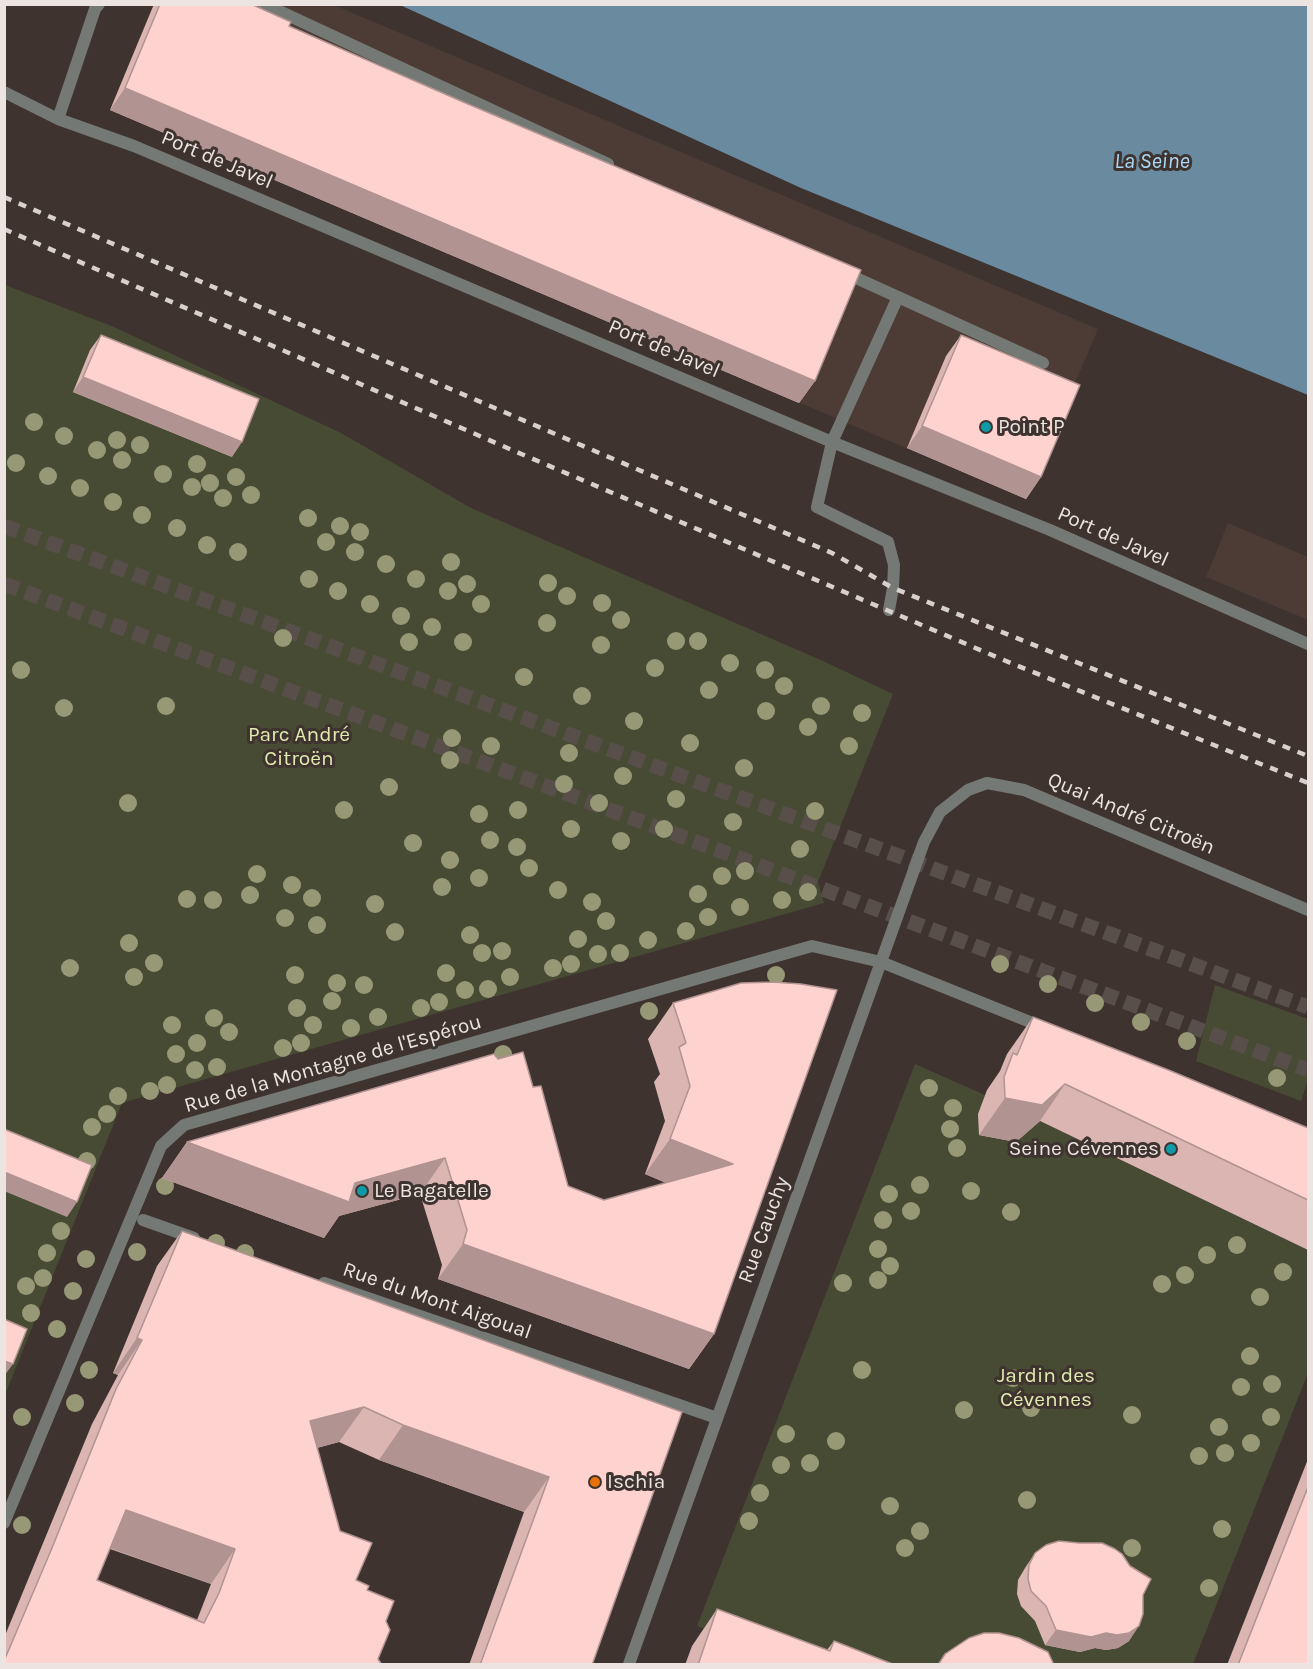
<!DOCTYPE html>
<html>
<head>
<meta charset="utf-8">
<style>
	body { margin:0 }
	#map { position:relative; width:1313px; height:1669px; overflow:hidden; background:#3e332f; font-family:Karla,sans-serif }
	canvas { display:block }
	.frame { position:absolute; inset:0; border:6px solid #ebe4e1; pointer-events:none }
</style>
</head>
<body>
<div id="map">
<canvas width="1313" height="1669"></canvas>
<div class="frame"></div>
</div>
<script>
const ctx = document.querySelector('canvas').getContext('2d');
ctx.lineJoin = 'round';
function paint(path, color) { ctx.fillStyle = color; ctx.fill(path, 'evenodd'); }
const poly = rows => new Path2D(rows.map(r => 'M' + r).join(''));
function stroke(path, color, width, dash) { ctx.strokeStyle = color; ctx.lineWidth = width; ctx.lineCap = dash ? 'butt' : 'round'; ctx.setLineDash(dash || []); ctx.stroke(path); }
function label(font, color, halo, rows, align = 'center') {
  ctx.font = font + ' Karla,sans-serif'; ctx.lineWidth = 6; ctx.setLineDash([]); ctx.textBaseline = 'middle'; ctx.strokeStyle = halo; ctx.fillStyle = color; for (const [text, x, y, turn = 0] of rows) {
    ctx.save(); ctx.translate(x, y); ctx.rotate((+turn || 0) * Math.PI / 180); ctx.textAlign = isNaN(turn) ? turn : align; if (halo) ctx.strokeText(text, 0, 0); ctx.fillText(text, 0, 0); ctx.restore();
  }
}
paint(poly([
	[154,5,334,5,1098,329,1026,499,110,110],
	[1228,523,1308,557,1308,620,1206,577]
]), '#4c3c35');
paint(poly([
	[5,285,114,327,341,433,471,508,823,661,893,694,818,882,824,903,122,1103,5,1395],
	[1215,985,1308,1019,1308,1080,1301,1101,1196,1061],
	[915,1064,985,1095,1308,1250,1308,1373,1193,1664,796,1664,697,1626]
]), '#474b34');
paint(poly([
	[400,5,1308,5,1308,395,801,188]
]), '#6a8aa0');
stroke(poly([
	[4,526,1308,1007],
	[4,584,1308,1070]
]), '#584e4a', 15, [15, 8]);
stroke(poly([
	[264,4,608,164],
	[4,92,58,119,134,146,832,442,1050,530,1308,644],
	[58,119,95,9,99,4],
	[845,273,898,297],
	[889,610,893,588,894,565,888,542,817,507,832,442,898,297,1043,363]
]), '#757975', 12);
stroke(poly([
	[143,1220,194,1238],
	[324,1283,717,1418]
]), '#757975', 12);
stroke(poly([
	[4,1523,161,1146,184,1125,812,946,881,962,1045,1028],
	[629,1664,924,842,940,812,968,790,987,783,1024,790,1308,910]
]), '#757975', 12);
stroke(poly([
	[4,197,832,553,893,588,1308,756],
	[4,229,512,450,1013,664,1308,783]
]), '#d7d0cd', 4.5, [8, 8]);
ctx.fillStyle = '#979875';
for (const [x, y] of [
	[34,422],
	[64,436],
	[117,440],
	[140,445],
	[97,450],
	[122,460],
	[16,463],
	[197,464],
	[163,474],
	[48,476],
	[236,477],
	[210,483],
	[192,487],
	[80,488],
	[251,495],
	[223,498],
	[113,502],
	[142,515],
	[308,518],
	[340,526],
	[177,528],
	[360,532],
	[326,542],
	[207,545],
	[238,552],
	[355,552],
	[451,562],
	[386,564],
	[309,579],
	[416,579],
	[548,583],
	[467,584],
	[338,591],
	[448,591],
	[567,596],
	[602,603],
	[370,604],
	[481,604],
	[401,616],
	[621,620],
	[547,623],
	[432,627],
	[283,638],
	[676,641],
	[698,641],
	[409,642],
	[463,642],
	[601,645],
	[730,663],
	[655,668],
	[21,670],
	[765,670],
	[524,677],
	[784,686],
	[709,690],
	[582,696],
	[166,706],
	[821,706],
	[64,708],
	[766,711],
	[862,713],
	[634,721],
	[808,727],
	[452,738],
	[690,743],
	[491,746],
	[849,746],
	[569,753],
	[450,760],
	[744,768],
	[623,776],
	[564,784],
	[389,787],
	[676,799],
	[128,803],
	[599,803],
	[344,810],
	[518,810],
	[815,811],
	[479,814],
	[733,822],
	[571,829],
	[664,829],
	[490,840],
	[621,841],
	[413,843],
	[517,847],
	[800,849],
	[450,860],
	[529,868],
	[745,871],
	[257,874],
	[722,876],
	[479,878],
	[292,885],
	[442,887],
	[558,890],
	[808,892],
	[698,894],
	[250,895],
	[312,898],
	[187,899],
	[213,900],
	[782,900],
	[592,902],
	[375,904],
	[740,907],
	[708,917],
	[285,918],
	[606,921],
	[317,925],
	[686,931],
	[395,932],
	[470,935],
	[578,939],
	[648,940],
	[129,943],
	[502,951],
	[482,953],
	[620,953],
	[598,954],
	[154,963],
	[571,964],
	[1000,964],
	[70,968],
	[553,968],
	[446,973],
	[295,975],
	[776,975],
	[134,977],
	[510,977],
	[337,983],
	[1048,984],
	[364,985],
	[488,989],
	[465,990],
	[332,1001],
	[439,1002],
	[1095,1003],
	[297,1008],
	[421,1008],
	[649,1011],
	[378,1017],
	[214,1018],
	[1141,1022],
	[172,1025],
	[313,1025],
	[351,1028],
	[229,1032],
	[1187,1041],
	[197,1043],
	[301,1043],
	[283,1048],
	[176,1054],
	[503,1054],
	[217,1067],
	[195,1070],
	[1277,1078],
	[167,1085],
	[929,1088],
	[150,1091],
	[118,1096],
	[953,1108],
	[107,1114],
	[92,1127],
	[950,1129],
	[957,1148],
	[87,1161],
	[920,1185],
	[165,1186],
	[971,1191],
	[889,1194],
	[911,1211],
	[1011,1212],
	[883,1220],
	[61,1231],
	[216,1243],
	[1237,1245],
	[878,1249],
	[137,1252],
	[47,1253],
	[245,1253],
	[1207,1255],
	[86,1259],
	[890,1266],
	[1283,1272],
	[1185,1275],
	[43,1278],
	[878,1280],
	[843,1283],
	[1162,1284],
	[26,1286],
	[73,1291],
	[1260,1297],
	[31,1313],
	[57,1329],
	[1250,1356],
	[89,1370],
	[862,1370],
	[1013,1378],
	[1272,1384],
	[1241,1387],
	[75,1403],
	[1031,1408],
	[964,1410],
	[1132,1415],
	[22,1417],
	[1271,1417],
	[1219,1427],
	[786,1434],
	[836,1441],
	[1251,1443],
	[1225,1453],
	[1199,1456],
	[810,1463],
	[781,1465],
	[760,1493],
	[1027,1500],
	[890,1506],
	[749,1521],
	[22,1525],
	[1222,1529],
	[920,1531],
	[905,1548],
	[1132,1548],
	[1209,1588]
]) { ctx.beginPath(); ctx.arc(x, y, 9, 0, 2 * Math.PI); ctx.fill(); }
paint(poly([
	[154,4,251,4,289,26,815,381,799,403,110,110],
	[101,335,232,457,73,392,90,350],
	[961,335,1041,477,1026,499,907,448,946,356],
	[741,983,714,1334,689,1369,438,1279,442,1265,420,1194,339,1216,324,1238,162,1178,187,1142,498,1059,533,1087,568,1186,604,1200,666,1183,645,1174,665,1121,654,1082,660,1074,648,1039,673,1003],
	[1033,1017,1308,1128,1308,1250,1040,1121,1016,1142,979,1135,978,1114,987,1090,1000,1071,1007,1054],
	[182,1231,682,1412,592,1665,469,1665,524,1512,379,1460,339,1442,317,1448,340,1531,356,1580,367,1590,4,1665,4,1638,92,1424,118,1375,113,1373,157,1266],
	[110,1549,211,1584,197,1620,97,1580],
	[1308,1459,1308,1665,1227,1665],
	[1035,1553,1143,1595,1129,1641,1118,1648,1106,1650,1095,1648,1080,1652,1045,1645,1035,1621,1021,1606,1017,1594,1018,1580,1025,1568],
	[717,1609,827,1650,834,1641,895,1665,685,1665,692,1646]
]), '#dab5b2');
paint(poly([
	[125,88,815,381,799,403,110,110],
	[83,377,242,442,232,457,73,392],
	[922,426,1041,477,1026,499,907,448],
	[1065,1084,1040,1121,1016,1142,979,1135,1005,1098],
	[670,1139,733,1164,708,1200,645,1174],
	[187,1142,355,1183,445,1158,420,1194,339,1216,324,1238,162,1178],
	[4,1172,77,1202,67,1217,4,1191],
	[463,1244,714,1334,689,1369,438,1279],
	[137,1338,142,1340,118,1375,113,1373],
	[4,1361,13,1364,4,1376],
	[364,1407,339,1442,286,1456,310,1421],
	[403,1425,549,1477,524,1512,379,1460],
	[126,1510,235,1549,211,1584,101,1545],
	[1139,1626,1129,1641,1118,1648,1106,1650,1095,1648,1080,1652,1045,1645,1056,1630,1106,1633]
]), '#b19391');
const building = poly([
	[160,4,251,4,291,22,289,26,461,101,861,270,815,381,125,88,160,4],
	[101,335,259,399,242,442,83,377,101,335],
	[961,335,1080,385,1041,477,922,426,961,335],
	[773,982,801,984,837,990,714,1334,463,1244,467,1230,445,1158,355,1183,349,1202,187,1142,494,1054,498,1059,523,1052,533,1087,541,1086,568,1186,604,1200,733,1164,670,1139,690,1086,679,1047,686,1043,673,1003,741,983,773,982],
	[1033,1017,1171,1071,1308,1128,1308,1200,1065,1084,1042,1105,1005,1098,1004,1077,1013,1053,1017,1055,1033,1017],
	[4,1129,92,1165,77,1202,4,1172,4,1129],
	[182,1231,682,1412,592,1665,480,1665,549,1477,403,1425,364,1407,310,1421,340,1531,372,1543,356,1580,369,1586,367,1590,394,1601,386,1621,390,1630,378,1659,382,1665,4,1665,4,1661,52,1548,116,1389,142,1340,137,1338,182,1231],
	[126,1510,235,1549,219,1593,204,1623,97,1580,126,1510],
	[4,1319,27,1329,13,1364,4,1361,4,1319],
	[1308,1487,1308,1665,1238,1665,1308,1487],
	[1059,1541,1079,1543,1102,1543,1115,1549,1122,1554,1130,1566,1151,1579,1143,1595,1143,1614,1139,1626,1129,1633,1117,1635,1106,1633,1091,1637,1056,1630,1046,1606,1031,1591,1028,1579,1029,1565,1035,1553,1046,1545,1059,1541],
	[717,1609,830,1651,834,1641,895,1665,698,1665,717,1609],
	[984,1633,999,1633,1019,1638,1048,1652,1054,1665,938,1665,945,1654,969,1638,984,1633]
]);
paint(building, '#fdd2cf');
stroke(building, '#b19391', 1.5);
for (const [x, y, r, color] of [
	[986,427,6,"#0f9aa8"],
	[1171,1149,6,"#0f9aa8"],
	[362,1191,6,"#0f9aa8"],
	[595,1482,6,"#e8710a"]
]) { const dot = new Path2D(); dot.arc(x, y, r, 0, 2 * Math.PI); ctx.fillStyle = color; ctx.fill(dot); stroke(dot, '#3e332f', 2); }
label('21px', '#ebe4e1', '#3e332f', [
	["Port de Javel",217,160,23],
	["Port de Javel",664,349,23],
	["Port de Javel",1113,537,24],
	["Quai André Citroën",1131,814,23],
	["Rue de la Montagne de l'Espérou",333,1064,-16],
	["Rue Cauchy",764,1230,-70],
	["Rue du Mont Aigoual",437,1301,19]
]);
label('21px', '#ebe4e1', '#3e332f', [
	["Point P",998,427],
	["Seine Cévennes",1159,1149,"right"],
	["Le Bagatelle",374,1191],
	["Ischia",607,1482]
], 'left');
label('21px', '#dfebaf', '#3e332f', [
	["Parc André",299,735],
	["Citroën",299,759],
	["Jardin des",1046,1376],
	["Cévennes",1046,1400]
]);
label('italic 22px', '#abd8f6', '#3e332f', [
	["La Seine",1152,162]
]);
</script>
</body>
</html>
